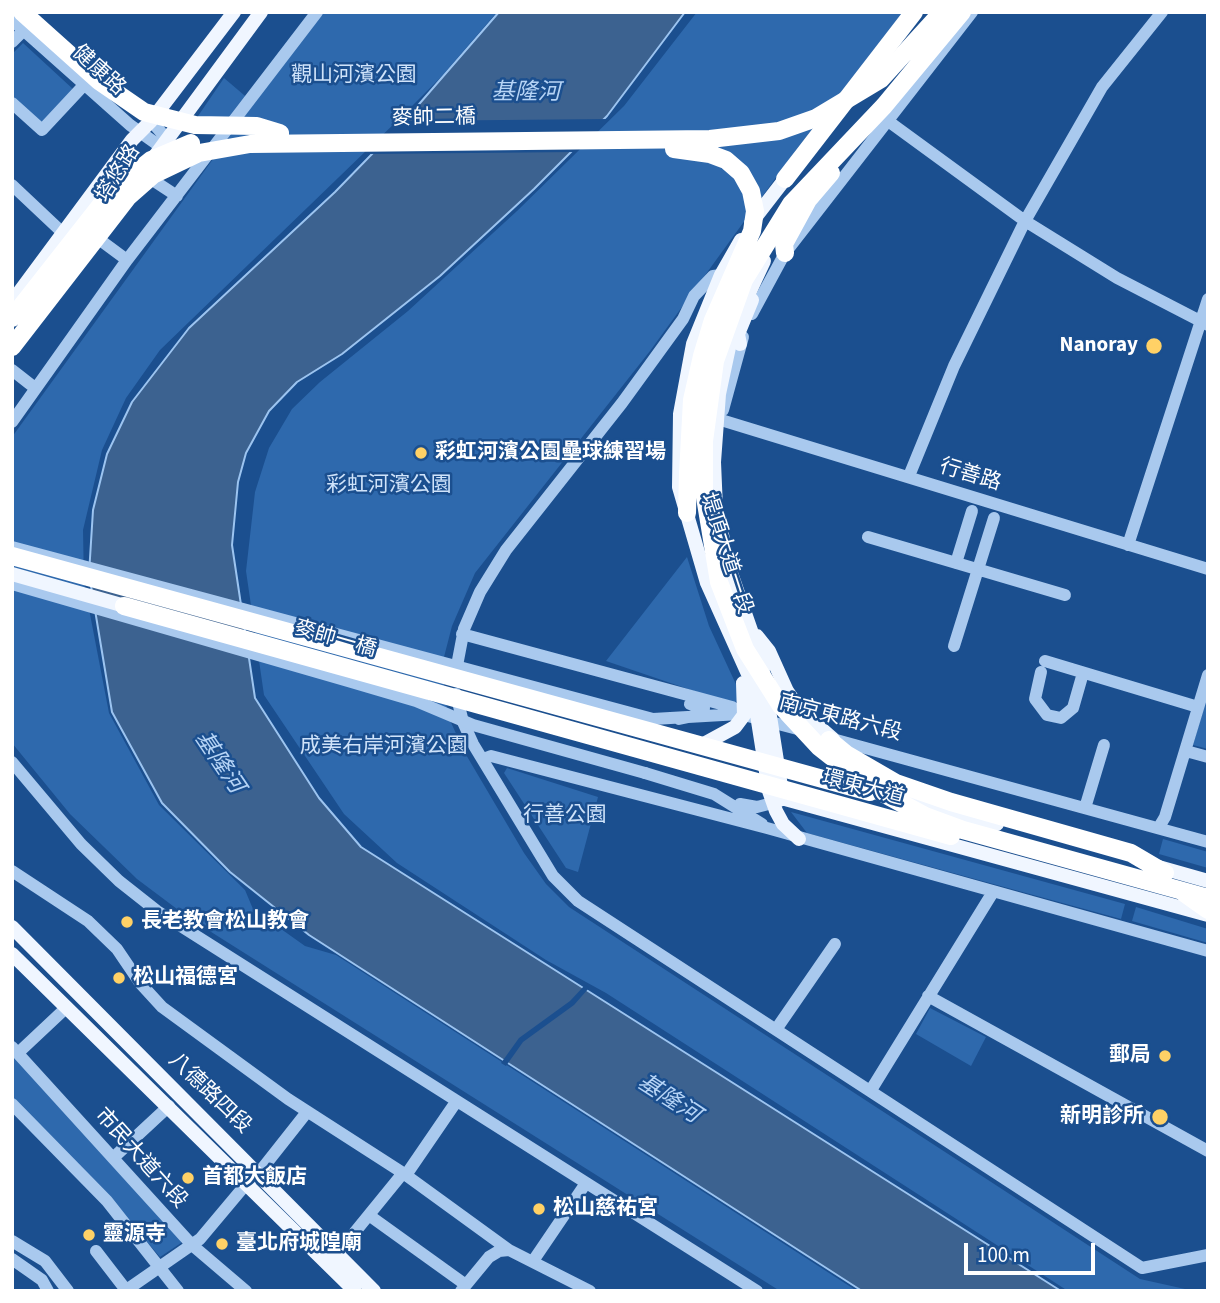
<!DOCTYPE html>
<html>
<head>
<meta charset="utf-8">
<style>
	body { margin:0 }
	#map { position:relative; width:1220px; height:1303px; overflow:hidden; background:#1b4f8f; font-family:"Source Sans 3",sans-serif }
	canvas { display:block }
	.frame { position:absolute; inset:0; border:14px solid #fff; pointer-events:none }
	.scale { position:absolute; left:964px; top:1243px; width:131px; height:32px; box-sizing:border-box; border:4px solid #fff; border-top:0; padding-left:9px; font-size:21px; line-height:24px; white-space:nowrap; color:#fff; -webkit-text-stroke:5px #1b4f8f; paint-order:stroke }
</style>
</head>
<body>
<div id="map">
<canvas width="1220" height="1303"></canvas>
<div class="frame"></div>
<div class="scale">100 m</div>
</div>
<script>
const ctx = document.querySelector('canvas').getContext('2d');
ctx.lineJoin = 'round';
function paint(path, color) { ctx.fillStyle = color; ctx.fill(path, 'evenodd'); }
const poly = rows => new Path2D(rows.map(r => 'M' + r).join(''));
function stroke(path, color, width, dash) { ctx.strokeStyle = color; ctx.lineWidth = width; ctx.lineCap = dash ? 'butt' : 'round'; ctx.setLineDash(dash || []); ctx.stroke(path); }
function label(font, color, halo, rows, align = 'center') {
  ctx.font = font + ' "Source Sans 3","Noto Sans TC",sans-serif'; ctx.lineWidth = 5; ctx.setLineDash([]); ctx.textBaseline = 'middle'; ctx.strokeStyle = halo; ctx.fillStyle = color; for (const [text, x, y, turn = 0] of rows) {
    ctx.save(); ctx.translate(x, y); ctx.rotate((+turn || 0) * Math.PI / 180); ctx.textAlign = isNaN(turn) ? turn : align; if (halo) ctx.strokeText(text, 0, 0); ctx.fillText(text, 0, 0); ctx.restore();
  }
}
paint(poly([
	[324,12,497,12,441,77,398,120,160,350,126,398,102,450,83,530,84,583,109,713,159,805,245,890,253,909,305,946,336,955,857,1291,780,1291,189,918,137,879,70,814,12,743,12,437,242,119],
	[697,12,903,12,796,150,650,351,475,573,452,626,444,657,444,687,448,716,465,753,524,853,546,884,569,907,1140,1279,1194,1291,1068,1291,606,993,546,960,397,863,344,814,264,695,246,571,255,492,269,448,292,409,320,382,408,311,517,211,624,106],
	[23,43,74,90,41,128,12,101,12,54],
	[224,78,251,101,234,122,196,119],
	[687,557,709,626,740,693,735,705,606,661],
	[1208,693,1208,749,1193,745],
	[507,768,598,797,578,872,566,868,504,773],
	[791,812,1125,904,1121,919,807,833],
	[1163,839,1208,852,1208,868,1159,854],
	[1136,907,1208,929,1208,943,1132,921],
	[930,1008,986,1037,971,1066,916,1034],
	[12,1053,181,1240,181,1243,160,1257,125,1216,12,1100]
]), '#2e69ad');
const water = poly([
	[499,12,685,12,607,116,534,189,440,276,342,354,297,382,269,411,246,453,238,482,232,545,255,698,319,798,361,847,1061,1291,862,1291,309,935,230,872,162,803,112,712,89,574,93,510,107,454,132,402,189,328,335,192,407,118,499,12]
]);
paint(water, '#3c6290');
stroke(water, '#9cc4f0', 2);
paint(poly([
	[609,119,576,152,368,154,400,121],
	[585,985,589,988,574,1005,523,1042,506,1066,501,1063,519,1038,570,1001]
]), '#1b4f8f');
stroke(poly([
	[12,20,130,125,161,147],
	[12,42,24,30],
	[12,103,42,130,84,85],
	[146,115,166,138],
	[888,121,1025,221,1117,278,1208,325],
	[145,175,177,196],
	[12,185,64,234],
	[100,240,127,260],
	[752,314,785,253,972,12],
	[12,370,35,388],
	[723,410,743,337],
	[721,420,1208,569],
	[12,422,127,260,317,12],
	[909,476,954,366,1025,221,1102,87,1162,12],
	[868,537,1065,595],
	[1128,545,1208,299],
	[956,563,972,511],
	[462,634,732,707,744,715,805,731],
	[954,646,994,518],
	[1045,661,1198,707],
	[1041,672,1035,699,1047,715,1061,718,1073,708,1083,673],
	[455,676,464,629,480,592,506,550,622,403,683,319,694,296,713,276,721,275],
	[456,694,463,722,473,744,553,876,578,901,1142,1268,1208,1255],
	[653,719,740,714],
	[679,719,703,714,704,708,690,704],
	[829,738,1208,842],
	[1186,751,1208,757],
	[483,759,491,756,767,828,1208,951],
	[12,762,81,844,119,881,157,911,757,1291],
	[645,773,714,794,762,824],
	[740,804,757,807,780,801],
	[1085,808,1104,745],
	[1159,827,1165,817,1208,675],
	[12,871,88,921,117,949,140,983,162,1007,288,1099,403,1173,509,1250],
	[928,996,1208,1151],
	[777,1028,835,944],
	[12,1047,192,1245,246,1291],
	[18,1053,67,1007],
	[871,1090,993,892],
	[12,1104,107,1201,178,1291],
	[113,1158,169,1106],
	[406,1175,456,1102],
	[370,1216,466,1285],
	[12,1241,45,1261,68,1291],
	[96,1251,126,1290],
	[337,1254,403,1173],
	[12,1259,42,1280,48,1291],
	[533,1261,586,1183],
	[125,1291,200,1239,247,1183,258,1174,307,1112],
	[461,1291,489,1257,499,1251,509,1250,590,1291]
]), '#a9c9ee', 12);
stroke(poly([
	[152,160,261,12],
	[751,223,785,179],
	[741,240,721,275,693,344,680,414,679,487,707,583,752,683,769,791,776,811,783,824,799,839],
	[12,302,132,140,151,121,234,12],
	[743,306,764,261],
	[731,338,719,394,714,462,716,509,731,573,761,659,783,799],
	[740,344,738,334,752,300],
	[757,636,769,651,787,691,800,710,833,739],
	[702,745,735,727,744,715,743,683],
	[774,796,1208,915],
	[902,799,997,824],
	[1155,866,1208,881],
	[12,927,374,1291],
	[12,954,355,1291]
]), '#f0f6ff', 14);
stroke(poly([
	[785,179,914,12],
	[785,253,784,244,808,200,831,173],
	[687,513,688,474],
	[1184,893,1208,910]
]), '#fff', 18);
stroke(poly([
	[12,547,653,719],
	[12,584,348,681,416,701,473,725,645,773]
]), '#a9c9ee', 12);
stroke(poly([
	[12,574,132,608]
]), '#f0f6ff', 14);
stroke(poly([
	[22,12,99,81,144,112,195,125,257,126,280,133],
	[962,12,884,106,791,204,744,280,715,361,704,441,704,491,719,582,745,649,781,706,819,747,866,784,925,816,963,830,1208,898],
	[674,149,710,154,726,160,741,173,751,191,755,211,752,231,713,320,702,356,692,400,688,474],
	[12,318,111,192,151,160,191,143],
	[12,347,128,197,153,175,199,153,250,144,710,139,779,131,816,118,881,79,942,12],
	[12,556,870,792],
	[124,606,951,836],
	[829,740,846,754,896,783,951,802,1131,853,1165,873]
]), '#fff', 18);
for (const [x, y, r, color] of [
	[1154,346,9,"#ffd166"],
	[421,453,7,"#ffd166"],
	[127,922,7,"#ffd166"],
	[119,978,7,"#ffd166"],
	[1165,1056,7,"#ffd166"],
	[1160,1117,9,"#ffd166"],
	[188,1178,7,"#ffd166"],
	[539,1209,7,"#ffd166"],
	[89,1235,7,"#ffd166"],
	[222,1244,7,"#ffd166"]
]) { const dot = new Path2D(); dot.arc(x, y, r, 0, 2 * Math.PI); ctx.fillStyle = color; ctx.fill(dot); stroke(dot, '#1b4f8f', 2.5); }
label('21px', '#fff', '#1b4f8f', [
	["健康路",98,71,42],
	["麥帥二橋",434,119,-1],
	["塔悠路",119,174,-58],
	["行善路",970,476,17],
	["堤頂大道一段",725,554,72],
	["麥帥一橋",335,640,16],
	["南京東路六段",840,719,15],
	["環東大道",863,789,15],
	["八德路四段",209,1094,44],
	["市民大道六段",140,1159,48]
]);
label('21px', '#cfe3fa', '#1b4f8f', [
	["觀山河濱公園",354,76],
	["彩虹河濱公園",389,486],
	["成美右岸河濱公園",384,747],
	["行善公園",565,816]
]);
label('bold 21px', '#fff', '#1b4f8f', [
	["Nanoray",1138,346,"right"],
	["彩虹河濱公園壘球練習場",435,453],
	["長老教會松山教會",141,922],
	["松山福德宮",133,978],
	["郵局",1151,1056,"right"],
	["新明診所",1144,1117,"right"],
	["首都大飯店",202,1178],
	["松山慈祐宮",553,1209],
	["靈源寺",103,1235],
	["臺北府城隍廟",236,1244]
], 'left');
label('italic 23px', '#b5d3f5', '#1b4f8f', [
	["基隆河",526,94],
	["基隆河",218,763,56],
	["基隆河",668,1100,33]
]);
</script>
</body>
</html>
